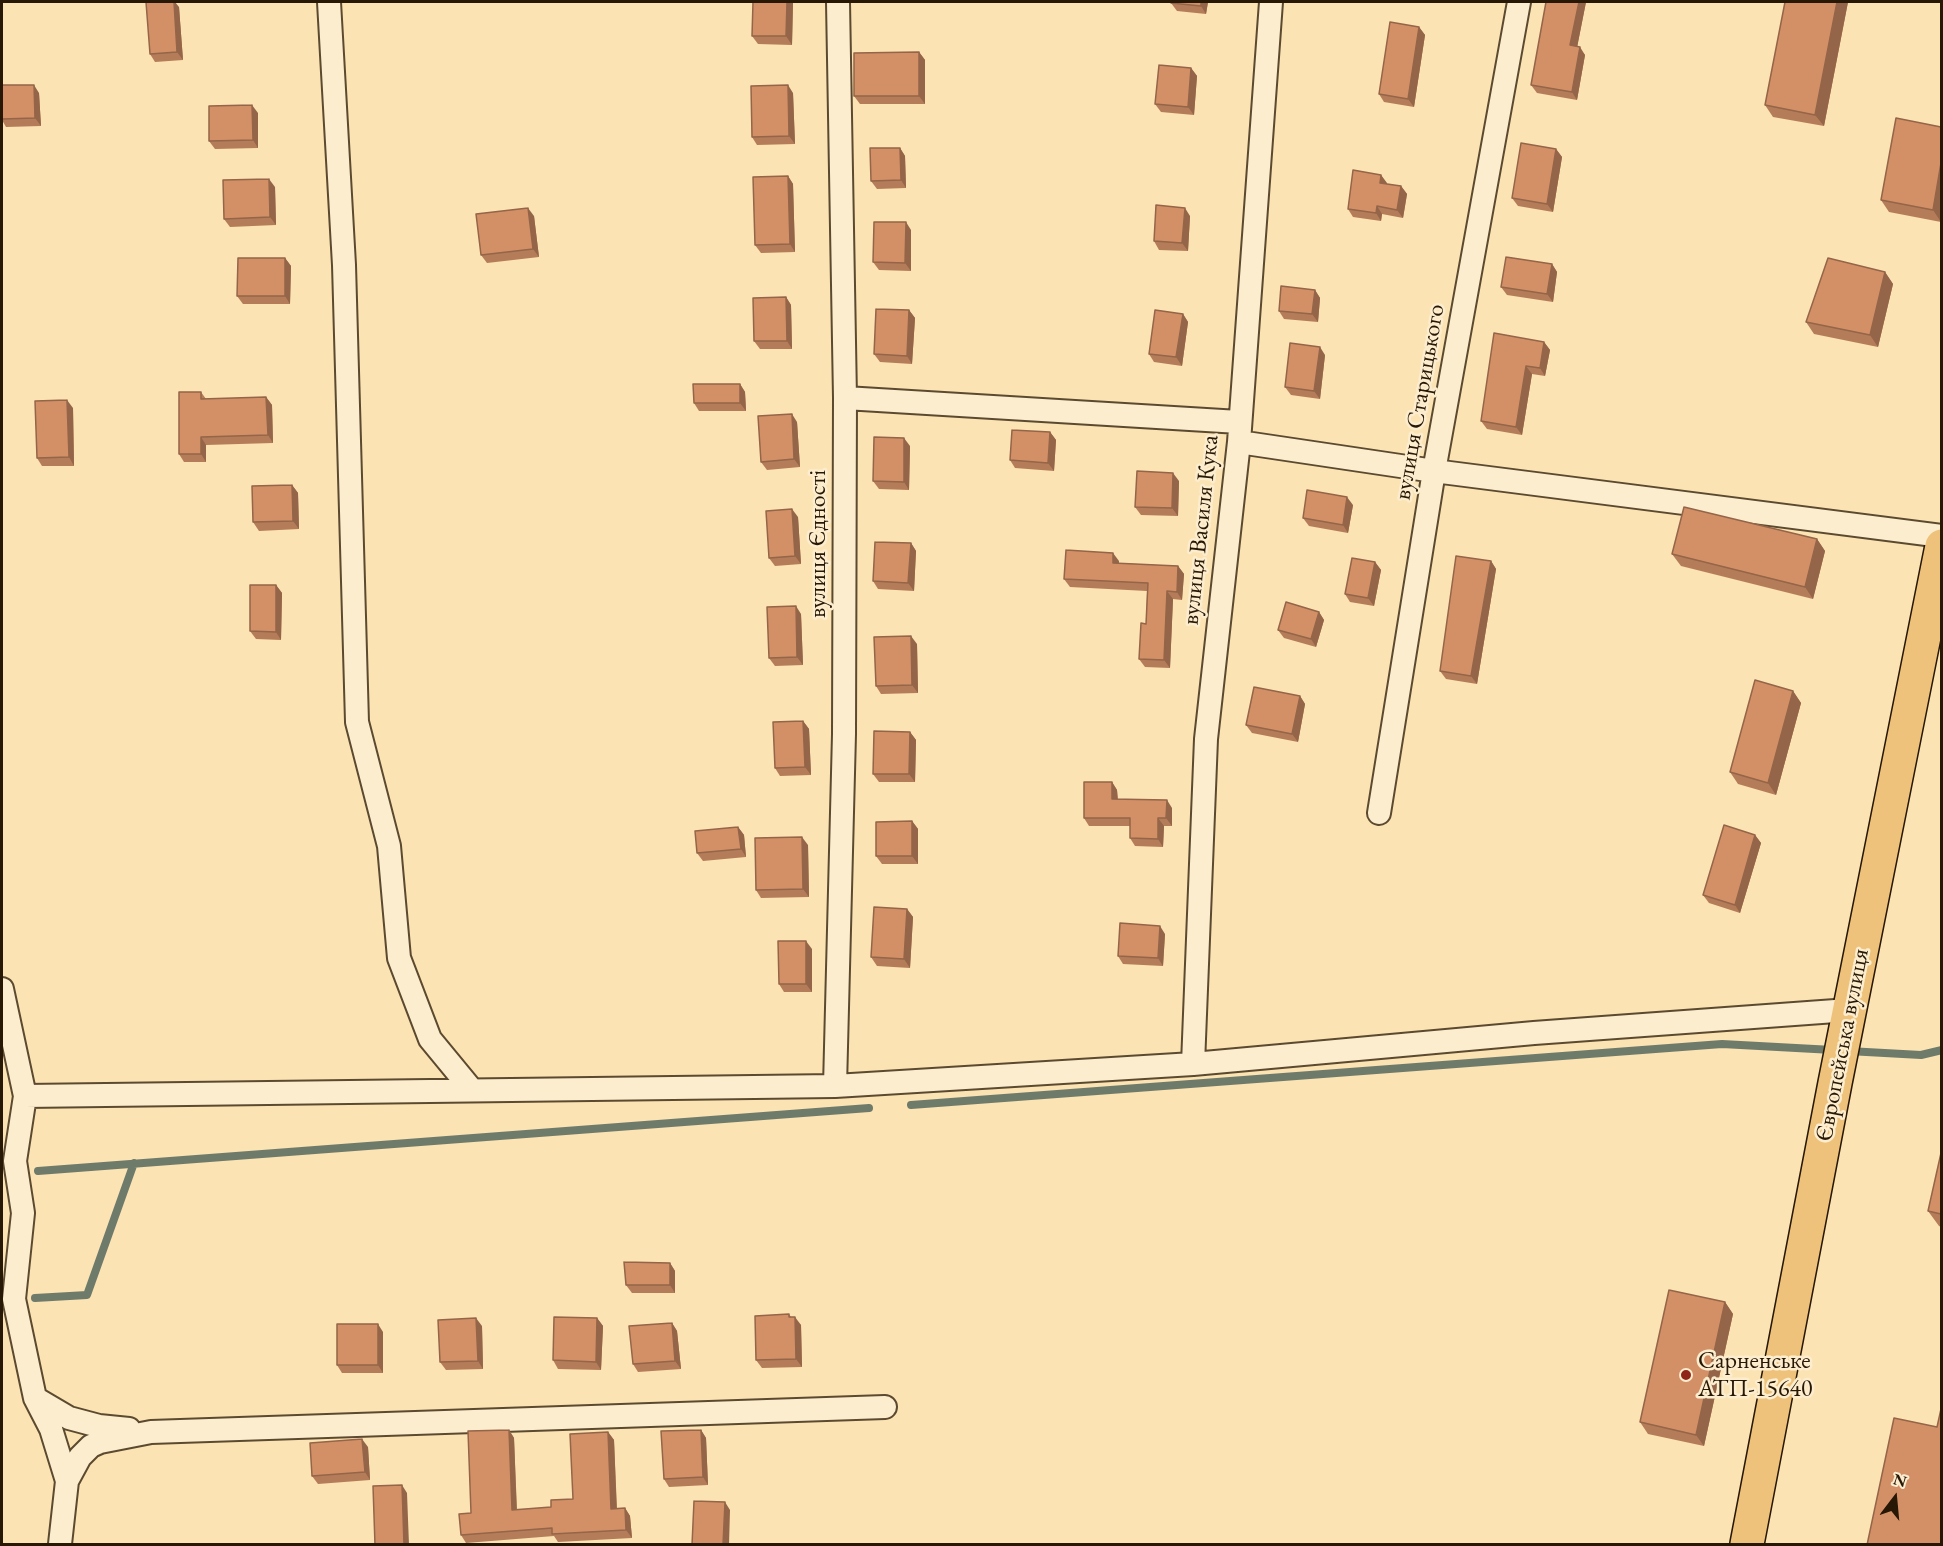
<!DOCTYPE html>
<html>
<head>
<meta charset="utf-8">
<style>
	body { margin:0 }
	#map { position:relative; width:1943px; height:1546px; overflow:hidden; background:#fbe3b3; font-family:"EB Garamond",serif }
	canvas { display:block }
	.frame { position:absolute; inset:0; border:3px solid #271705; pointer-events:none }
	.north { position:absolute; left:1865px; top:1468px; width:60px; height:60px; -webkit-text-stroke:4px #fcedce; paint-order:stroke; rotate:16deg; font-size:16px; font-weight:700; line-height:24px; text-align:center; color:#271705 }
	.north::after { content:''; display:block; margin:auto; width:21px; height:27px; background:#271705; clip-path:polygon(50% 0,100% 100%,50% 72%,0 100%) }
</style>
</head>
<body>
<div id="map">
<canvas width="1943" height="1546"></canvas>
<div class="frame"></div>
<div class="north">N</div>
</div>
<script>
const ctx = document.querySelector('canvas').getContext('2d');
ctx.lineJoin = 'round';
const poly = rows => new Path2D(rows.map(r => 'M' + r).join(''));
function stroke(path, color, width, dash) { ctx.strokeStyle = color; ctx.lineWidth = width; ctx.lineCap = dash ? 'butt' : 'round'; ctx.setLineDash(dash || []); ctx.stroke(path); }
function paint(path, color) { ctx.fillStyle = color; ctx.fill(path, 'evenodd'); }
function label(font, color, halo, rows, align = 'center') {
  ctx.font = font + ' "EB Garamond",serif'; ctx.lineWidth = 5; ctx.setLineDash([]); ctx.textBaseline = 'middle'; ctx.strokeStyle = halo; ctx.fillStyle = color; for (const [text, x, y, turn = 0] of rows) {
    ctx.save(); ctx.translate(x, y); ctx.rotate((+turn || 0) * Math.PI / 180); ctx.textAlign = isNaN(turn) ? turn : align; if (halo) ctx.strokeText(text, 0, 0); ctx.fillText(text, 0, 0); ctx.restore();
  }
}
stroke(poly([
	[1848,1051,1921,1055,1942,1050],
	[911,1105,1722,1044,1833,1050],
	[38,1171,869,1108],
	[35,1298,87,1295,134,1163]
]), '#6f7b6a', 8);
const minor = poly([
	[329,2,344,265,357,722,389,846,399,958,430,1039,472,1090],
	[845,398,1239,422],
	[1239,442,1434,471,1942,536],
	[1379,813,1434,471,1519,2],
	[2,989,25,1096,15,1161,23,1213,14,1299,35,1398,51,1429,67,1481],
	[1193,1064,1206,739,1239,442,1271,2],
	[835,1086,844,734,845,398,838,2],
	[25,1096,835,1086,1193,1064,1534,1033,1849,1010],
	[35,1398,69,1418,99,1426,129,1429],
	[60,1544,67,1481,80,1457,91,1446,100,1442,151,1432,885,1407]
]);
const primary = poly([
	[1747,1544,1835,1083,1942,546]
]);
stroke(minor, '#5c4a30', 26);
stroke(primary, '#271705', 36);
stroke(minor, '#fcedce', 22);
stroke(primary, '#eec27a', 33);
paint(poly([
	[753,2,793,2,792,45,758,44,752,36],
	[1208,2,1206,14,1177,11,1171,3],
	[1546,2,1586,2,1577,47,1585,55,1577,100,1537,93,1531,85],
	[1785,2,1848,2,1824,126,1773,117,1765,105],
	[179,7,183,60,155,62,150,54],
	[1419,27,1425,35,1414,107,1384,102,1379,94],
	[919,52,925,60,925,104,860,104,854,96],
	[1191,68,1197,76,1194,115,1161,112,1155,104],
	[2,85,39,93,41,126,6,127,2,120],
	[793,93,795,144,757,145,752,137],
	[258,113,258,148,215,149,209,141],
	[1941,127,1941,222,1889,212,1881,200],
	[900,148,905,156,906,188,877,189,871,181],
	[1556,149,1562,157,1553,212,1518,206,1512,198],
	[1381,175,1387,184,1401,186,1407,194,1403,218,1382,214,1381,221,1353,217,1348,209],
	[788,176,793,184,795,252,761,253,755,245],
	[275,187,276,225,230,227,224,219],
	[534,216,539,257,487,263,481,255],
	[1190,216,1188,251,1159,250,1154,241],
	[911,230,911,271,879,270,873,262],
	[285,258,291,266,290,304,243,304,237,296],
	[1552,264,1557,272,1553,302,1507,295,1501,287],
	[1885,272,1893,284,1878,347,1814,334,1806,322],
	[1315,290,1320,298,1318,322,1284,319,1279,311],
	[786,297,791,305,792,349,760,349,754,341],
	[909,310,915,318,912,364,880,362,874,354],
	[1183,314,1188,322,1182,366,1154,362,1149,354],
	[1544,342,1550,350,1545,376,1532,374,1522,435,1487,429,1481,421],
	[1325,355,1320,399,1291,395,1285,387],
	[740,384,745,392,746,411,699,411,694,403],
	[201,392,206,399,266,397,272,405,273,443,206,445,206,462,184,462,179,454],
	[73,408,74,466,42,466,37,458],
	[797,422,800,467,767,470,761,462],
	[1050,432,1056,440,1054,471,1015,468,1010,460],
	[910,446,909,490,879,489,873,481],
	[1179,481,1178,516,1141,515,1135,507],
	[292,485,298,493,299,529,259,531,253,522],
	[1353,505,1348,533,1309,526,1303,518],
	[798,517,801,564,775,566,769,558],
	[1817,539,1825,551,1813,599,1681,566,1672,554],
	[911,543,916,551,914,591,878,589,873,581],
	[1119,561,1119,563,1178,566,1184,574,1182,600,1173,599,1170,668,1145,667,1139,659,1146,624,1147,591,1070,587,1064,579],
	[1491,561,1496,569,1477,684,1446,679,1440,671],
	[1375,562,1381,570,1374,606,1350,602,1345,594],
	[276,585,282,593,281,640,256,639,250,631],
	[1319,612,1324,620,1316,647,1284,638,1278,630],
	[801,614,803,665,775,666,769,658],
	[917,644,918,693,881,694,876,686],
	[1793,691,1801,703,1776,795,1738,784,1730,772],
	[1300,696,1305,704,1298,742,1252,733,1246,725],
	[803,721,809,729,811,775,780,776,775,768],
	[910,732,916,740,915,782,879,782,873,774],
	[1112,782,1117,790,1118,799,1172,808,1172,826,1164,826,1163,847,1135,846,1130,838,1130,826,1089,826,1084,818],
	[912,821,918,829,918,864,882,864,876,856],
	[738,827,744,835,746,857,703,861,697,853],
	[1755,835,1761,843,1740,913,1709,903,1703,895],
	[808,845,809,897,761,898,756,890],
	[907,909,913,917,910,968,877,966,871,957],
	[1165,934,1163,966,1123,964,1118,956],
	[812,949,812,992,784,992,779,984],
	[1941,1153,1941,1227,1939,1226,1928,1211],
	[670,1263,675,1271,675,1293,632,1293,626,1285],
	[1725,1302,1733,1314,1704,1446,1648,1434,1640,1422],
	[789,1314,791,1317,801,1325,802,1367,762,1368,756,1360],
	[597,1318,603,1326,601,1370,558,1369,553,1360],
	[672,1323,677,1331,681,1369,638,1372,633,1364],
	[482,1326,483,1369,446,1370,440,1362],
	[383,1332,383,1373,342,1373,337,1365],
	[509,1430,514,1438,517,1510,551,1507,573,1499,608,1432,614,1440,617,1509,625,1508,630,1516,632,1538,558,1542,554,1536,466,1543,461,1535],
	[701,1430,706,1438,708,1485,669,1487,664,1479],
	[368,1447,370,1480,318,1484,312,1476]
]), '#b57c59');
paint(poly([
	[174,2,175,2,179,7,183,60,177,52],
	[787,2,793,2,792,45,786,36],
	[1201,2,1208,2,1206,14,1201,6],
	[1579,2,1586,2,1576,53,1570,45],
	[1837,2,1848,2,1824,126,1815,115],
	[1419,27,1425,35,1414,107,1408,99],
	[1580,47,1585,55,1577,100,1572,92],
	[919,52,925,60,925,104,919,96],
	[1191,68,1197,76,1194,115,1188,107],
	[34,85,39,93,41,126,35,118],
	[788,85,793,93,795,144,789,136],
	[252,105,258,113,258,148,253,140],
	[900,148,905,156,906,188,901,180],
	[1556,149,1562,157,1553,212,1547,204],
	[1941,163,1941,222,1933,210],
	[1381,175,1387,183,1386,191,1380,183],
	[788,176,793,184,795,252,790,244],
	[269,179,275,187,276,225,270,217],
	[1401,186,1407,194,1403,218,1397,210],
	[1377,206,1382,214,1381,221,1376,213],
	[528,208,534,216,539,257,533,249],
	[1185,208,1190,216,1188,251,1182,243],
	[906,222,911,230,911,271,905,263],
	[285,258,291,266,290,304,285,296],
	[1552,264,1557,272,1553,302,1547,294],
	[1885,272,1893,284,1878,347,1870,335],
	[1315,290,1320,298,1318,322,1312,314],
	[786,297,791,305,792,349,787,341],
	[909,310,915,318,912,364,907,356],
	[1183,314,1188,322,1182,366,1176,357],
	[1544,342,1550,350,1545,376,1540,368],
	[1320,347,1325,355,1320,399,1314,391],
	[1526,366,1532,374,1522,435,1516,427],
	[740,384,745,392,746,411,740,403],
	[266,397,272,405,273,443,268,435],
	[67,400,73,408,74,466,69,457],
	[792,414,797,422,800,467,794,459],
	[1050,432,1056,440,1054,471,1048,463],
	[201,437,206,445,206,462,201,454],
	[904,438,910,446,909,490,904,482],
	[1173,473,1179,481,1178,516,1172,508],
	[292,485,298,493,299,529,293,521],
	[1347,497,1353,505,1348,533,1343,525],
	[792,509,798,517,801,564,795,556],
	[1817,539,1825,551,1813,599,1805,587],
	[911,543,916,551,914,591,908,583],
	[1113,553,1119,561,1118,571,1113,563],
	[1491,561,1496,569,1477,684,1471,676],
	[1375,562,1381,570,1374,606,1368,598],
	[1178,566,1184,574,1182,600,1177,592],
	[276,585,282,593,281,640,276,632],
	[1167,591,1173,599,1170,668,1164,660],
	[796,606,801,614,803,665,797,657],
	[1319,612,1324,620,1316,647,1311,639],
	[911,636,917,644,918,693,912,685],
	[1793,691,1801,703,1776,795,1768,783],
	[1300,696,1305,704,1298,742,1292,734],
	[803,721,809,729,811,775,805,767],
	[910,732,916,740,915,782,909,774],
	[1112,782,1117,790,1118,807,1112,799],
	[1167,800,1172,808,1172,826,1166,818],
	[1158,818,1164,826,1163,847,1158,839],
	[912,821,918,829,918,864,912,856],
	[738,827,744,835,746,857,741,849],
	[1755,835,1761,843,1740,913,1735,905],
	[802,837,808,845,809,897,803,889],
	[907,909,913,917,910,968,904,959],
	[1160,926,1165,934,1163,966,1158,958],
	[806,941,812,949,812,992,806,984],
	[670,1263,675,1271,675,1293,670,1285],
	[1725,1302,1733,1314,1704,1446,1696,1435],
	[795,1317,801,1325,802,1367,796,1359],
	[476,1318,482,1326,483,1369,478,1361],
	[597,1318,603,1326,601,1370,596,1362],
	[672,1323,677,1331,681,1369,675,1361],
	[378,1324,383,1332,383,1373,378,1365],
	[509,1430,514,1438,517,1518,512,1510],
	[701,1430,706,1438,708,1485,703,1477],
	[608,1432,614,1440,617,1517,611,1509],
	[362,1439,368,1447,370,1480,365,1472],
	[402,1485,407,1493,409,1545,404,1545],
	[725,1502,730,1510,729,1545,723,1545],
	[625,1508,630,1516,632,1538,626,1530]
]), '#946548');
const building = poly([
	[146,2,174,2,177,52,150,54,146,2],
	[753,2,787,2,786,36,752,36,753,2],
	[1171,2,1201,2,1201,6,1171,3,1171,2],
	[1546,2,1579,2,1570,45,1580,47,1572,92,1531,85,1546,2],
	[1785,2,1837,2,1815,115,1765,105,1785,2],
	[1390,22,1419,27,1408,99,1379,94,1390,22],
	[919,52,919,96,854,96,854,53,919,52],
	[1159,65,1191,68,1188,107,1155,104,1159,65],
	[2,85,34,85,35,118,2,119,2,85],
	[788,85,789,136,752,137,751,86,788,85],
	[252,105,253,140,209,141,209,106,252,105],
	[1896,118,1941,127,1941,163,1933,210,1881,200,1896,118],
	[1521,143,1556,149,1547,204,1512,198,1521,143],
	[870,148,900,148,901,180,871,181,870,148],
	[1353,170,1381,175,1380,183,1401,186,1397,210,1377,206,1376,213,1348,209,1353,170],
	[788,176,790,244,755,245,753,177,788,176],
	[269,179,270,217,224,219,223,180,269,179],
	[1156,205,1185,208,1182,243,1154,241,1156,205],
	[528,208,533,249,481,255,476,214,528,208],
	[874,222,906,222,905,263,873,262,874,222],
	[1506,257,1552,264,1547,294,1501,287,1506,257],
	[238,258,285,258,285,296,237,296,238,258],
	[1828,258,1885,272,1870,335,1806,322,1828,258],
	[1281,286,1315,290,1312,314,1279,311,1281,286],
	[786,297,787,341,754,341,753,298,786,297],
	[876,309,909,310,907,356,874,354,876,309],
	[1155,310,1183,314,1176,357,1149,354,1155,310],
	[1494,333,1544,342,1540,368,1526,366,1516,427,1481,421,1494,333],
	[1290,343,1320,347,1314,391,1285,387,1290,343],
	[693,384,740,384,740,403,694,403,693,384],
	[179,392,201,392,201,399,266,397,268,435,201,437,201,454,179,454,179,392],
	[67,400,69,457,37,458,35,401,67,400],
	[792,414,794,459,761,462,758,416,792,414],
	[1012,430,1050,432,1048,463,1010,460,1012,430],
	[874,437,904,438,904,482,873,481,874,437],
	[1137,471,1173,473,1172,508,1135,507,1137,471],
	[292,485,293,521,253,522,252,486,292,485],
	[1307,490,1347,497,1343,525,1303,518,1307,490],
	[1684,507,1817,539,1805,587,1672,554,1684,507],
	[792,509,795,556,769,558,766,511,792,509],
	[875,542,911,543,908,583,873,581,875,542],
	[1066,550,1113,553,1113,563,1178,566,1177,592,1167,591,1164,660,1139,659,1141,623,1146,624,1148,583,1064,579,1066,550],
	[1456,556,1491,561,1471,676,1440,671,1456,556],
	[1352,558,1375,562,1368,598,1345,594,1352,558],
	[250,585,276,585,276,632,250,631,250,585],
	[1286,602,1319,612,1311,639,1278,630,1286,602],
	[796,606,797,657,769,658,767,607,796,606],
	[911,636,912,685,876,686,874,637,911,636],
	[1755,680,1793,691,1768,783,1730,772,1755,680],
	[1254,687,1300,696,1292,734,1246,725,1254,687],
	[803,721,805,767,775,768,773,722,803,721],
	[874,731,910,732,909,774,873,774,874,731],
	[1084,782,1112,782,1112,799,1167,800,1166,818,1158,818,1158,839,1130,838,1130,818,1084,818,1084,782],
	[912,821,912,856,876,856,876,822,912,821],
	[1724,825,1755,835,1735,905,1703,895,1724,825],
	[738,827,741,849,697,853,695,831,738,827],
	[802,837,803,889,756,890,755,838,802,837],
	[874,907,907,909,904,959,871,957,874,907],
	[1120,923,1160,926,1158,958,1118,956,1120,923],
	[778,941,806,941,806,984,779,984,778,941],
	[1941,1153,1941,1214,1928,1211,1941,1153],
	[624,1262,670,1263,670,1285,626,1285,624,1262],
	[1669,1290,1725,1302,1696,1435,1640,1422,1669,1290],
	[789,1314,789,1317,795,1317,796,1359,756,1360,755,1316,789,1314],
	[554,1317,597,1318,596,1362,553,1360,554,1317],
	[476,1318,478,1361,440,1362,438,1320,476,1318],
	[672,1323,675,1361,633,1364,629,1326,672,1323],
	[337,1324,378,1324,378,1365,337,1365,337,1324],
	[1941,1409,1941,1545,1867,1545,1894,1418,1937,1427,1941,1409],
	[509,1430,512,1510,551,1507,551,1500,573,1499,570,1434,608,1432,611,1509,625,1508,626,1530,552,1534,552,1528,461,1535,459,1514,471,1513,468,1431,509,1430],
	[701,1430,703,1477,664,1479,661,1431,701,1430],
	[362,1439,365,1472,312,1476,310,1443,362,1439],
	[402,1485,404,1545,375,1545,373,1486,402,1485],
	[694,1501,725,1502,723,1545,692,1545,694,1501]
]);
paint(building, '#d39067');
stroke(building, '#946548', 1.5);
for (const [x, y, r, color] of [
	[1686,1375,6,"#8f2418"]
]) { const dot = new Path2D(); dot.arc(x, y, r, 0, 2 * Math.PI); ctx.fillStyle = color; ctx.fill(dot); stroke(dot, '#fcedce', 2); }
label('24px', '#271705', '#fcedce', [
	["вулиця Старицького",1420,402,-80],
	["вулиця Василя Кука",1201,530,-84],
	["вулиця Єдності",818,544,-90],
	["Європейська вулиця",1843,1045,-79]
]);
label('24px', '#271705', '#fcedce', [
	["Сарненське",1698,1361],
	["АТП-15640",1698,1389]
], 'left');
</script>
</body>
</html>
